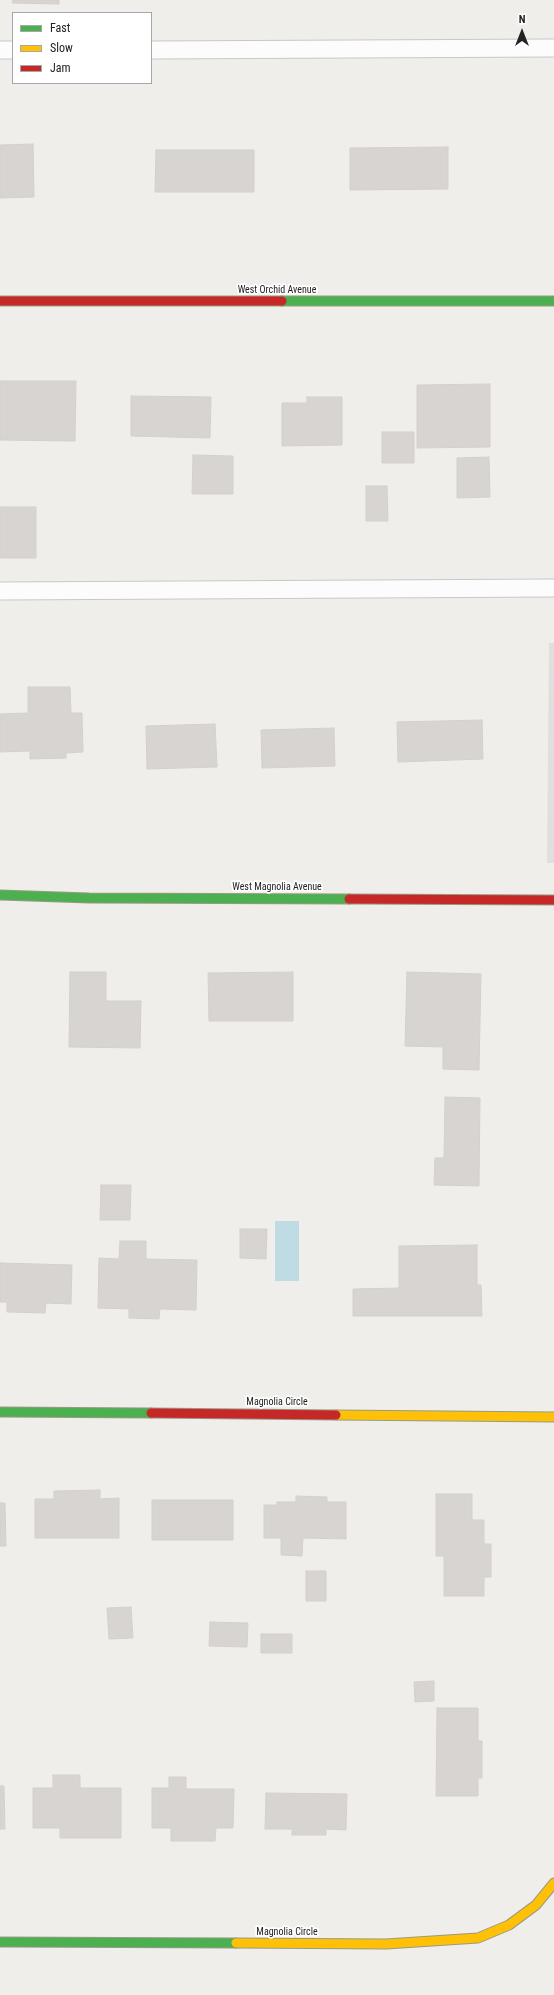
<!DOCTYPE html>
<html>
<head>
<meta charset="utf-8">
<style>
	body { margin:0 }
	#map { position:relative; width:554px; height:1995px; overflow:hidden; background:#f0eeeb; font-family:"Roboto Condensed",sans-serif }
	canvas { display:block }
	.legend { position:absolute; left:12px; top:12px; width:140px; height:72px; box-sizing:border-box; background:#fff; border:1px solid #a7a7a7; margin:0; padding:5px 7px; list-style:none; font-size:12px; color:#222 }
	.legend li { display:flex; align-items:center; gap:8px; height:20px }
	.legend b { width:20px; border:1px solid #a7a7a7 }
	.north { position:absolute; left:502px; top:12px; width:40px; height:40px; -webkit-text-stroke:3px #fff; paint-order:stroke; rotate:0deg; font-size:11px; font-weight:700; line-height:16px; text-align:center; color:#222 }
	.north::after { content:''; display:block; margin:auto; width:14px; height:18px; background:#222; clip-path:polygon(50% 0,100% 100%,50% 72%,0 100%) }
</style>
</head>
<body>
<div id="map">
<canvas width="554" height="1995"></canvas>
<ul class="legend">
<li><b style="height:5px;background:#4caf50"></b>Fast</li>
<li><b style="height:5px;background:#ffc107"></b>Slow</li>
<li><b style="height:5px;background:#c62828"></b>Jam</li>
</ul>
<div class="north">N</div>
</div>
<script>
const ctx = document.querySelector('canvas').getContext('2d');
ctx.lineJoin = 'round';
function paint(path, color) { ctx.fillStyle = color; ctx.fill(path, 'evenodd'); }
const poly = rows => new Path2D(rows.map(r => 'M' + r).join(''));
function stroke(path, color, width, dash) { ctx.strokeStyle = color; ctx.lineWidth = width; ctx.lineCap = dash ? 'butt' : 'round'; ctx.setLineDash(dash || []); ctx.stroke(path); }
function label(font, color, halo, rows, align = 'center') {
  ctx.font = font + ' "Roboto Condensed",sans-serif'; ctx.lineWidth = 3.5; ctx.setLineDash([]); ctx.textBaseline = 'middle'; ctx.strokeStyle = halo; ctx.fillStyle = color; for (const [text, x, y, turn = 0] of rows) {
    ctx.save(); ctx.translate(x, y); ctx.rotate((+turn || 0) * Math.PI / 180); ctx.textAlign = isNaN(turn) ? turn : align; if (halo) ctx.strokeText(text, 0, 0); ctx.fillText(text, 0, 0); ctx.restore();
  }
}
paint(poly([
	[549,643,554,643,554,863,547,863]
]), '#e0dfde');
paint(poly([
	[275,1221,299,1221,299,1281,275,1281]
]), '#bfdbe3');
const building = poly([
	[13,0,59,0,59,4,12,3,13,0],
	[33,144,34,197,0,198,0,145,33,144],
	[448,147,448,189,350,190,350,148,448,147],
	[156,150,254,150,254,192,155,192,156,150],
	[0,381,76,381,75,441,0,440,0,381],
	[490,384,490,447,417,448,417,385,490,384],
	[131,396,211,397,210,438,131,436,131,396],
	[307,397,342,397,342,445,282,446,282,403,307,403,307,397],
	[382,432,414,432,414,463,382,463,382,432],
	[193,455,233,456,233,494,192,494,193,455],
	[489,457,490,497,457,498,457,458,489,457],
	[366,486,387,486,388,521,366,521,366,486],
	[0,507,36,507,36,558,0,558,0,507],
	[28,687,70,687,71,713,82,713,83,752,66,753,66,758,30,759,30,751,0,752,0,714,28,713,28,687],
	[482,720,483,759,398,762,397,722,482,720],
	[215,724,217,767,147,769,146,726,215,724],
	[334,728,335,766,262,768,261,730,334,728],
	[70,972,106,972,106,1001,141,1001,140,1048,69,1047,70,972],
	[293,972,293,1021,209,1021,208,973,293,972],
	[407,972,481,974,479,1070,443,1069,443,1047,405,1046,407,972],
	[445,1097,480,1098,479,1186,434,1185,435,1158,444,1158,445,1097],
	[101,1185,131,1185,130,1220,100,1220,101,1185],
	[240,1229,267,1229,266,1259,240,1258,240,1229],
	[120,1241,146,1241,146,1259,197,1260,196,1310,160,1309,159,1319,129,1318,129,1309,98,1308,99,1258,119,1259,120,1241],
	[477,1245,477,1285,481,1285,482,1316,353,1316,353,1289,399,1288,399,1246,477,1245],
	[0,1263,72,1265,71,1304,46,1303,45,1313,7,1312,7,1302,0,1302,0,1263],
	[100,1490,100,1499,119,1498,119,1538,35,1538,35,1499,54,1499,54,1491,100,1490],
	[436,1494,472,1494,472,1520,484,1520,484,1544,491,1544,491,1577,484,1577,484,1596,444,1596,444,1556,436,1556,436,1494],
	[296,1496,327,1497,327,1502,346,1502,346,1539,303,1538,302,1556,281,1555,281,1538,264,1538,264,1505,277,1505,277,1502,296,1502,296,1496],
	[152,1500,233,1500,233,1540,152,1540,152,1500],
	[0,1503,5,1503,6,1546,0,1546,0,1503],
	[306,1571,326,1571,326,1601,306,1601,306,1571],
	[131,1607,133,1638,109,1639,107,1608,131,1607],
	[210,1622,248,1623,247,1647,209,1646,210,1622],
	[261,1634,292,1634,292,1653,261,1653,261,1634],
	[434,1681,434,1701,415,1702,414,1682,434,1681],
	[437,1708,478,1708,478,1741,482,1741,482,1778,478,1778,478,1796,436,1796,437,1708],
	[53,1775,80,1775,80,1788,121,1788,121,1838,60,1838,60,1828,33,1828,33,1788,53,1788,53,1775],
	[169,1777,186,1777,186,1789,234,1789,233,1828,216,1828,215,1841,171,1841,171,1828,152,1828,152,1788,169,1788,169,1777],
	[0,1786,4,1786,5,1829,0,1829,0,1786],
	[266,1793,347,1794,346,1830,326,1829,326,1835,292,1835,292,1829,265,1829,266,1793]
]);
paint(building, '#d7d4d2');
stroke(building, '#d3d0cc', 1);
const lane = poly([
	[0,50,13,50],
	[151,50,554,48],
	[0,591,554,588]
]);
const fast = poly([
	[282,301,554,301],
	[0,895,89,898,349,899],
	[0,1412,151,1413],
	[0,1942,236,1943]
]);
const slow = poly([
	[336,1415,554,1417],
	[236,1943,386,1944,478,1938,509,1925,536,1905,554,1883]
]);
const jam = poly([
	[0,301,282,301],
	[349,899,554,900],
	[151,1413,336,1415]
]);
stroke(lane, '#c9c8c7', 19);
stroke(fast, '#999a82', 11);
stroke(slow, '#999a82', 11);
stroke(jam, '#999a82', 11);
stroke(lane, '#fdfcfc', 17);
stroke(fast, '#4caf50', 9);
stroke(slow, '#ffc107', 9);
stroke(jam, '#c62828', 9);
label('10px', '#222', '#fff', [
	["West Orchid Avenue",277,290],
	["West Magnolia Avenue",277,887],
	["Magnolia Circle",277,1402],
	["Magnolia Circle",287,1932]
]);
</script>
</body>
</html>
